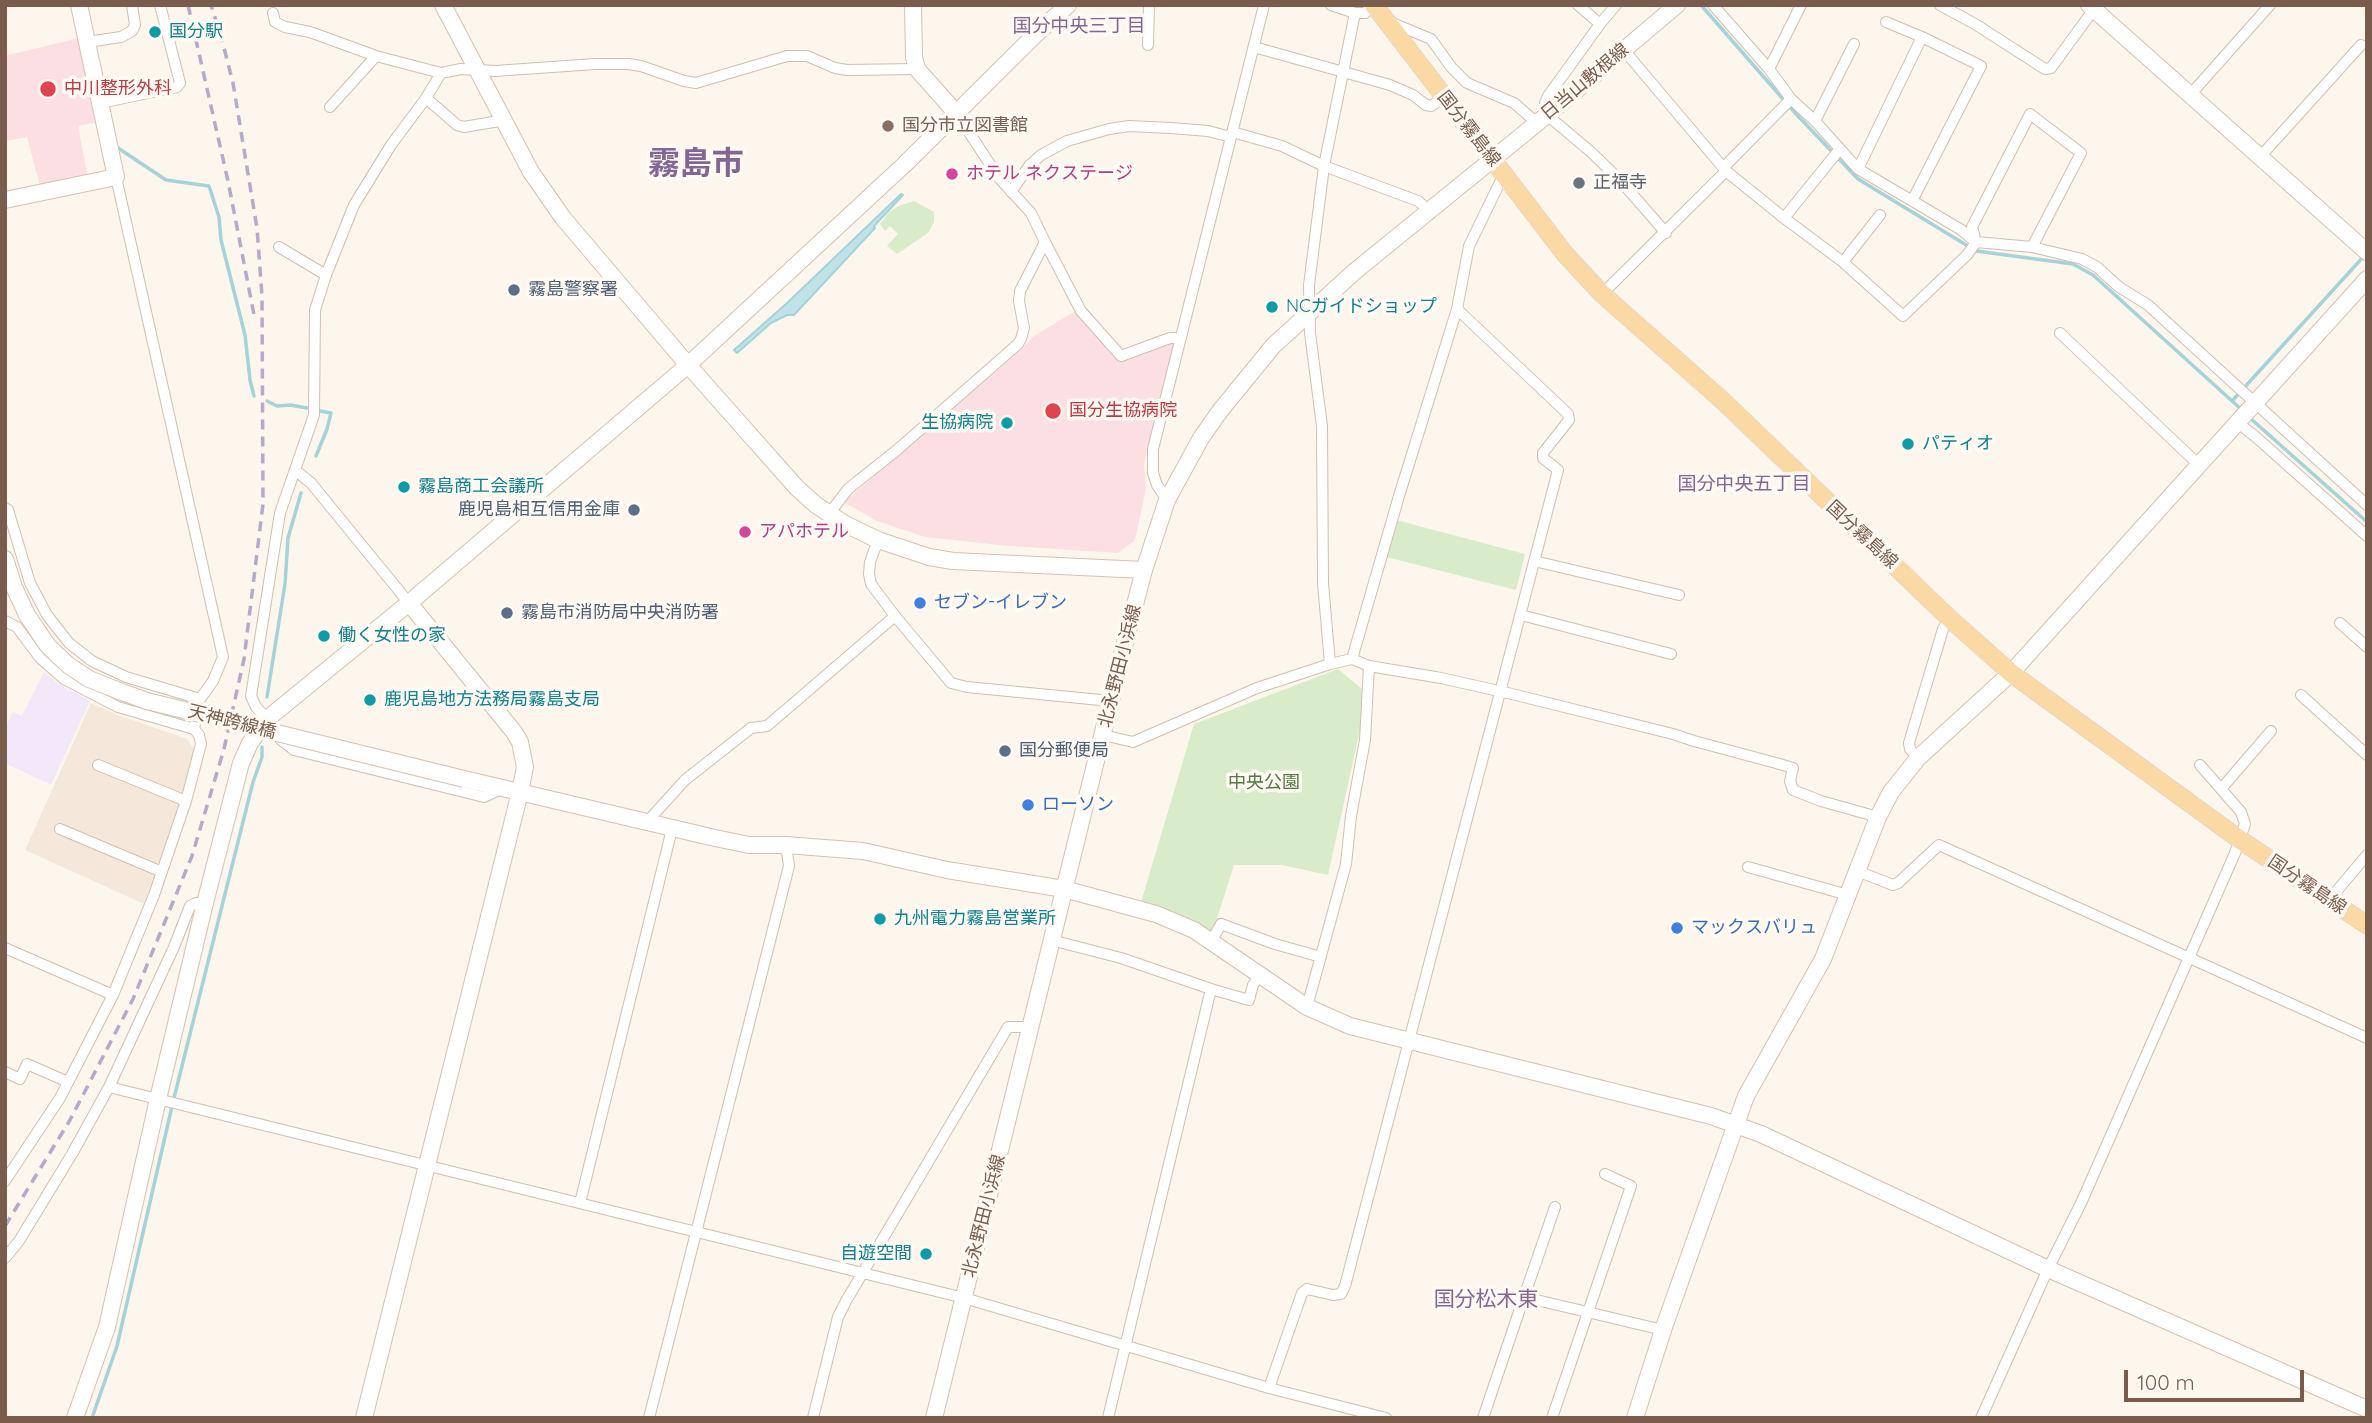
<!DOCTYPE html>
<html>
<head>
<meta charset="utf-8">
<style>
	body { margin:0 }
	#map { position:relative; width:2372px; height:1423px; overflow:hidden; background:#fdf6ec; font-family:Quicksand,sans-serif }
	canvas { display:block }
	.frame { position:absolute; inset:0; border:7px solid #7a5c4d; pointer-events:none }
	.scale { position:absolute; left:2124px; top:1370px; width:180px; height:32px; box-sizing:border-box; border:4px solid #7a5c4d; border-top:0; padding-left:9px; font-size:21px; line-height:24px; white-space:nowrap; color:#7a5c4d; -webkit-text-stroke:5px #fffaf3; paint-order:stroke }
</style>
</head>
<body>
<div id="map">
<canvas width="2372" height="1423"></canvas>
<div class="frame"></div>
<div class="scale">100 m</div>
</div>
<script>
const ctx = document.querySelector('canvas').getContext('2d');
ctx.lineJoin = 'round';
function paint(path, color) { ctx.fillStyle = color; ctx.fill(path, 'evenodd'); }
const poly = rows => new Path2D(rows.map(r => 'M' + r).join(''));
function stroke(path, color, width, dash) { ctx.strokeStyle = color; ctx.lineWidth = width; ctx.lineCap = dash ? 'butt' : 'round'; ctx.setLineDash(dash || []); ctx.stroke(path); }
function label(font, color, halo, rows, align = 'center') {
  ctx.font = font + ' Quicksand,"Noto Sans JP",sans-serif'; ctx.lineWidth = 7; ctx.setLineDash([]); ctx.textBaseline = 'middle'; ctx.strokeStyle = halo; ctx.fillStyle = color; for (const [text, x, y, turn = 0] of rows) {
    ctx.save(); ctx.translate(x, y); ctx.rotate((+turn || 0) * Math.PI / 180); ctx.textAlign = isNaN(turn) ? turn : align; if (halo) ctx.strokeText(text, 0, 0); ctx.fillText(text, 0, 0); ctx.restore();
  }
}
paint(poly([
	[91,703,118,715,187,739,194,750,186,788,144,904,25,850]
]), '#f5e8da');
paint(poly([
	[44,672,60,685,90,701,51,785,5,763,5,728,13,712,22,716]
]), '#f3e8fa');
paint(poly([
	[79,38,97,122,78,126,88,178,41,189,27,137,5,141,5,56],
	[1077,310,1121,359,1176,340,1144,464,1146,489,1135,540,1118,553,1010,546,925,537,877,521,844,502,1024,347,1034,336]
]), '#fbdfe3');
paint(poly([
	[914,201,934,212,934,222,928,233,897,254,887,246,898,234,890,226,885,231,880,224,889,212,899,206],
	[1396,520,1525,554,1516,590,1386,557],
	[1338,669,1368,694,1328,875,1282,865,1234,865,1213,931,1139,909,1194,724]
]), '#d8ecc9');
const water = poly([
	[901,194,903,195,874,226,875,228,794,315,787,315,771,323,737,353,734,350,786,304,901,194]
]);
paint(water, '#bfe3e8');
stroke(water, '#a5d3da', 2);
stroke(poly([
	[1701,5,1797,115,1858,179,1976,251,2073,264,2093,275,2242,410],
	[118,148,166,180,209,186,219,217,221,240,245,335,250,380,254,396],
	[267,401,277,406,290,405,307,408],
	[2232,401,2365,255],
	[2250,418,2367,522],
	[316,456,327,429,331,413,320,411],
	[267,697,285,584,288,538,301,493],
	[92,1418,117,1346,173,1102,253,782,262,757,262,747]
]), '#a5d3da', 3.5);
const street = poly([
	[1331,5,1355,13,1365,13,1374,5],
	[1578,5,1600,24],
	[1616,5,1600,24,1548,96,1545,103,1547,115,1591,152,1619,179,1666,233],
	[1713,5,1769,69,1791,99,1815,121,1858,169,1960,229,1976,242,2032,247,2082,259,2097,267,2119,287,2148,305,2367,505],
	[1940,5,1975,24,2045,69,2051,68,2094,9],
	[273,13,275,22,285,27,310,32,376,56,441,73,461,69,495,71,595,64,628,64,641,66,684,81,696,83,787,56,807,56,835,68,847,70,917,69],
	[1390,22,1431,39,1451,67,1467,83,1514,103,1537,123],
	[1886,22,1922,37],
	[87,42,121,37,132,31,135,25,132,5],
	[1148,45,1149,5],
	[1254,47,1390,85,1413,95,1426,105,1431,106,1445,97],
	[1623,49,1726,171,1784,218,1843,262,1903,316,1967,255,1976,242,1972,227,2030,114,2081,153,2032,247],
	[1769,69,1801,5],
	[441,73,426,98,391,145,354,205,326,275,315,310,314,415,280,513,251,696,256,707,267,719,280,739,294,750,484,797,503,788],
	[2190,95,2270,5],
	[426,98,457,125,464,127,505,120],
	[100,103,177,87,180,83,160,5],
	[330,107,376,56],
	[1815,121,1854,44],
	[2260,157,2361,45],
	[1723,168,1791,99],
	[1858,169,1922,37,1981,66,1912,201],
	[1011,192,1029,166,1041,155,1067,141,1109,129,1129,126,1171,128,1208,131,1227,136,1236,133,1282,146,1324,166,1418,201,1430,211],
	[1784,218,1839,150],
	[1045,242,1081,311,1121,356,1170,338,1181,338],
	[279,247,326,275],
	[1843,262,1880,215],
	[1602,294,1726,171],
	[2060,333,2199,465],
	[2237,422,2257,438,2367,536],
	[295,470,311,483,409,603],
	[1167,500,1157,485,1153,473,1153,449,1264,5],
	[5,508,8,510,30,583,47,615,69,643,92,661,126,677,200,699],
	[829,514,848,489,897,450,1018,344,1021,339,1024,328,1019,301,1020,291,1045,242,1031,213,999,178,957,114],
	[878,540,870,562,869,574,871,584,895,616,951,683,967,687,1111,701],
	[1534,561,1679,595],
	[1521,615,1671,654],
	[5,621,17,627,40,658,64,679,118,707,194,729],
	[2340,623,2367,647],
	[1352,659,1399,496,1457,309,1469,246,1504,174],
	[1330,664,1323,583,1322,426,1310,333,1309,285,1324,166,1355,13],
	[2301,695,2367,755],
	[1103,735,1133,742,1257,688,1330,664,1352,659,1369,666,1441,678,1512,694,1673,734,1694,741,1776,763,1793,768,1790,781,1793,790,1821,801,1878,817],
	[1918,758,1910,749,1909,743,1943,629,1949,618],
	[98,765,186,801],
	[2221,789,2271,731],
	[647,822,685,780,751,728,767,726,895,616],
	[60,829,162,872],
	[1748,867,1848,895],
	[1857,871,1893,885,1898,883,1939,845,2367,1038],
	[2329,900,2367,855],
	[1051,940,1121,958,1211,989,1249,1000,1253,985,1259,976],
	[1211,942,1221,924,1275,944,1321,957],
	[5,948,113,995],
	[1307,1007,1346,864,1351,816,1365,740,1369,666],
	[5,1072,20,1079,27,1064,68,1082],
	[109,1087,964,1298,1269,1388,1386,1418],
	[5,1181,60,1098,113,995,154,895,186,801,201,744,199,735,194,729,200,699,213,681,223,657,116,177],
	[580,1203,672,829],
	[5,1258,19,1241,72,1154,109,1087,174,947,190,906,196,903,205,903],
	[1524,1297,1555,1207],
	[1269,1388,1302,1293,1307,1289,1333,1295,1341,1294,1345,1286,1558,470,1543,458,1543,453,1569,420,1568,414,1457,309],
	[649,1418,789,866,786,845],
	[813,1418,838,1317,846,1301,1008,1027,1030,1027],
	[1108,1418,1211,989],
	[1483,1418,1524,1297,1663,1330],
	[1552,1418,1631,1186,1605,1174],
	[1981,1418,2048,1269,2082,1201,2235,853,2245,824,2241,812,2200,765]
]);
const secondary = poly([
	[443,5,531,172,563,218,688,365,797,488,816,505,845,524,878,540,929,557,953,561,1144,570],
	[913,5,914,57,917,69,957,114],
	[2089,5,2367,252],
	[5,200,116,177,79,5],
	[5,559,14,587,27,615],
	[464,779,715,838,749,845,786,845,863,851,947,870,1064,889,1156,914,1194,930,1307,1007,1350,1026,1711,1116,1761,1134,2048,1269,2367,1409],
	[75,1418,107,1327,158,1099,205,903,241,763,250,743,267,719,409,603,688,365,904,165,1036,34,1068,5],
	[364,1418,520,792,525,767,520,742,514,732,409,603],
	[934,1418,1126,639,1144,570,1167,500,1201,438,1220,411,1273,346,1354,272,1547,115,1677,5],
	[1635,1418,1663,1330,1746,1096,1823,959,1878,817,1891,792,1918,758,2011,673,2367,279]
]);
const primary = poly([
	[1374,5,1565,254,1602,294,1723,401,1949,618,2011,673,2239,839,2367,925]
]);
stroke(street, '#d1beb0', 12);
stroke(secondary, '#d6c0b0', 18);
stroke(primary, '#dad1cd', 19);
stroke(street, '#fff', 10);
stroke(secondary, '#fff', 16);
stroke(primary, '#fbd9a5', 18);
stroke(poly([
	[188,5,228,181,255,320],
	[5,1226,70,1120,133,999,192,856,224,749,244,659,263,504,262,296,257,228,233,83,222,40,211,5]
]), '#b9a8c9', 3.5, [10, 7]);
const secondaryBridge = poly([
	[27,615,48,646,68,665,89,679,122,692,147,701,464,779]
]);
stroke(secondaryBridge, '#d6c0b0', 18, []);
stroke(secondaryBridge, '#fff', 16);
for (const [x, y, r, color] of [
	[155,32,7,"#0f9aa8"],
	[48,89,9,"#e0444e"],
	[888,126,7,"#8d6e63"],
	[952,174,7,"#d1479c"],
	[1579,183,7,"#6b7280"],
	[514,290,7,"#5c6f8a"],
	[1272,307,7,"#0f9aa8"],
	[1053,411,9,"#e0444e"],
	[1007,423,7,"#0f9aa8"],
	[1908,444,7,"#0f9aa8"],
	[404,487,7,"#0f9aa8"],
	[634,510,7,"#5c6f8a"],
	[745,532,7,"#d1479c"],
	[920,603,7,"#3f7fe0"],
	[507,613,7,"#5c6f8a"],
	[324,636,7,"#0f9aa8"],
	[370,700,7,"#0f9aa8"],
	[1005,751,7,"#5c6f8a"],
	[1028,805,7,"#3f7fe0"],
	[880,919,7,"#0f9aa8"],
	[1677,928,7,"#3f7fe0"],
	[926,1254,7,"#0f9aa8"]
]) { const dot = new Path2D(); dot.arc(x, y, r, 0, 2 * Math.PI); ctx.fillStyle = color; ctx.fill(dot); stroke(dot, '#fffaf3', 2.5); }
label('18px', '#0d838f', '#fffaf3', [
	["国分駅",169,32],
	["NCガイドショップ",1286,307],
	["生協病院",993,423,"right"],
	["パティオ",1922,444],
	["霧島商工会議所",418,487],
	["働く女性の家",338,636],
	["鹿児島地方法務局霧島支局",384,700],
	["九州電力霧島営業所",894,919],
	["自遊空間",912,1254,"right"]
], 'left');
label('18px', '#7a5c4d', '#fffaf3', [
	["日当山敷根線",1585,82,-40],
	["国分霧島線",1469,129,52],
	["国分霧島線",1862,535,43],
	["北永野田小浜線",1120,666,-76],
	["天神跨線橋",232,722,14],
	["国分霧島線",2307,885,34],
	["北永野田小浜線",984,1216,-76]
]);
label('18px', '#be3a42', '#fffaf3', [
	["中川整形外科",64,89],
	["国分生協病院",1069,411]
], 'left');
label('18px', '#785e54', '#fffaf3', [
	["国分市立図書館",902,126]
], 'left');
label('18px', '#b23c85', '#fffaf3', [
	["ホテル ネクステージ",966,174],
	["アパホテル",759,532]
], 'left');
label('18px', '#5b616d', '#fffaf3', [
	["正福寺",1593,183]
], 'left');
label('18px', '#4e5e75', '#fffaf3', [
	["霧島警察署",528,290],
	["鹿児島相互信用金庫",620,510,"right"],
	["霧島市消防局中央消防署",521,613],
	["国分郵便局",1019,751]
], 'left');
label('18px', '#366cbe', '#fffaf3', [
	["セブン-イレブン",934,603],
	["ローソン",1042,805],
	["マックスバリュ",1691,928]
], 'left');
label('18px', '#537a41', '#fffaf3', [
	["中央公園",1264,783]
]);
label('19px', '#846695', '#fffaf3', [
	["国分中央三丁目",1079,26],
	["国分中央五丁目",1744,484]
]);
label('21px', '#846695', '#fffaf3', [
	["国分松木東",1486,1300]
]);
label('bold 32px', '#846695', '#fffaf3', [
	["霧島市",696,164]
]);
</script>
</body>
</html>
